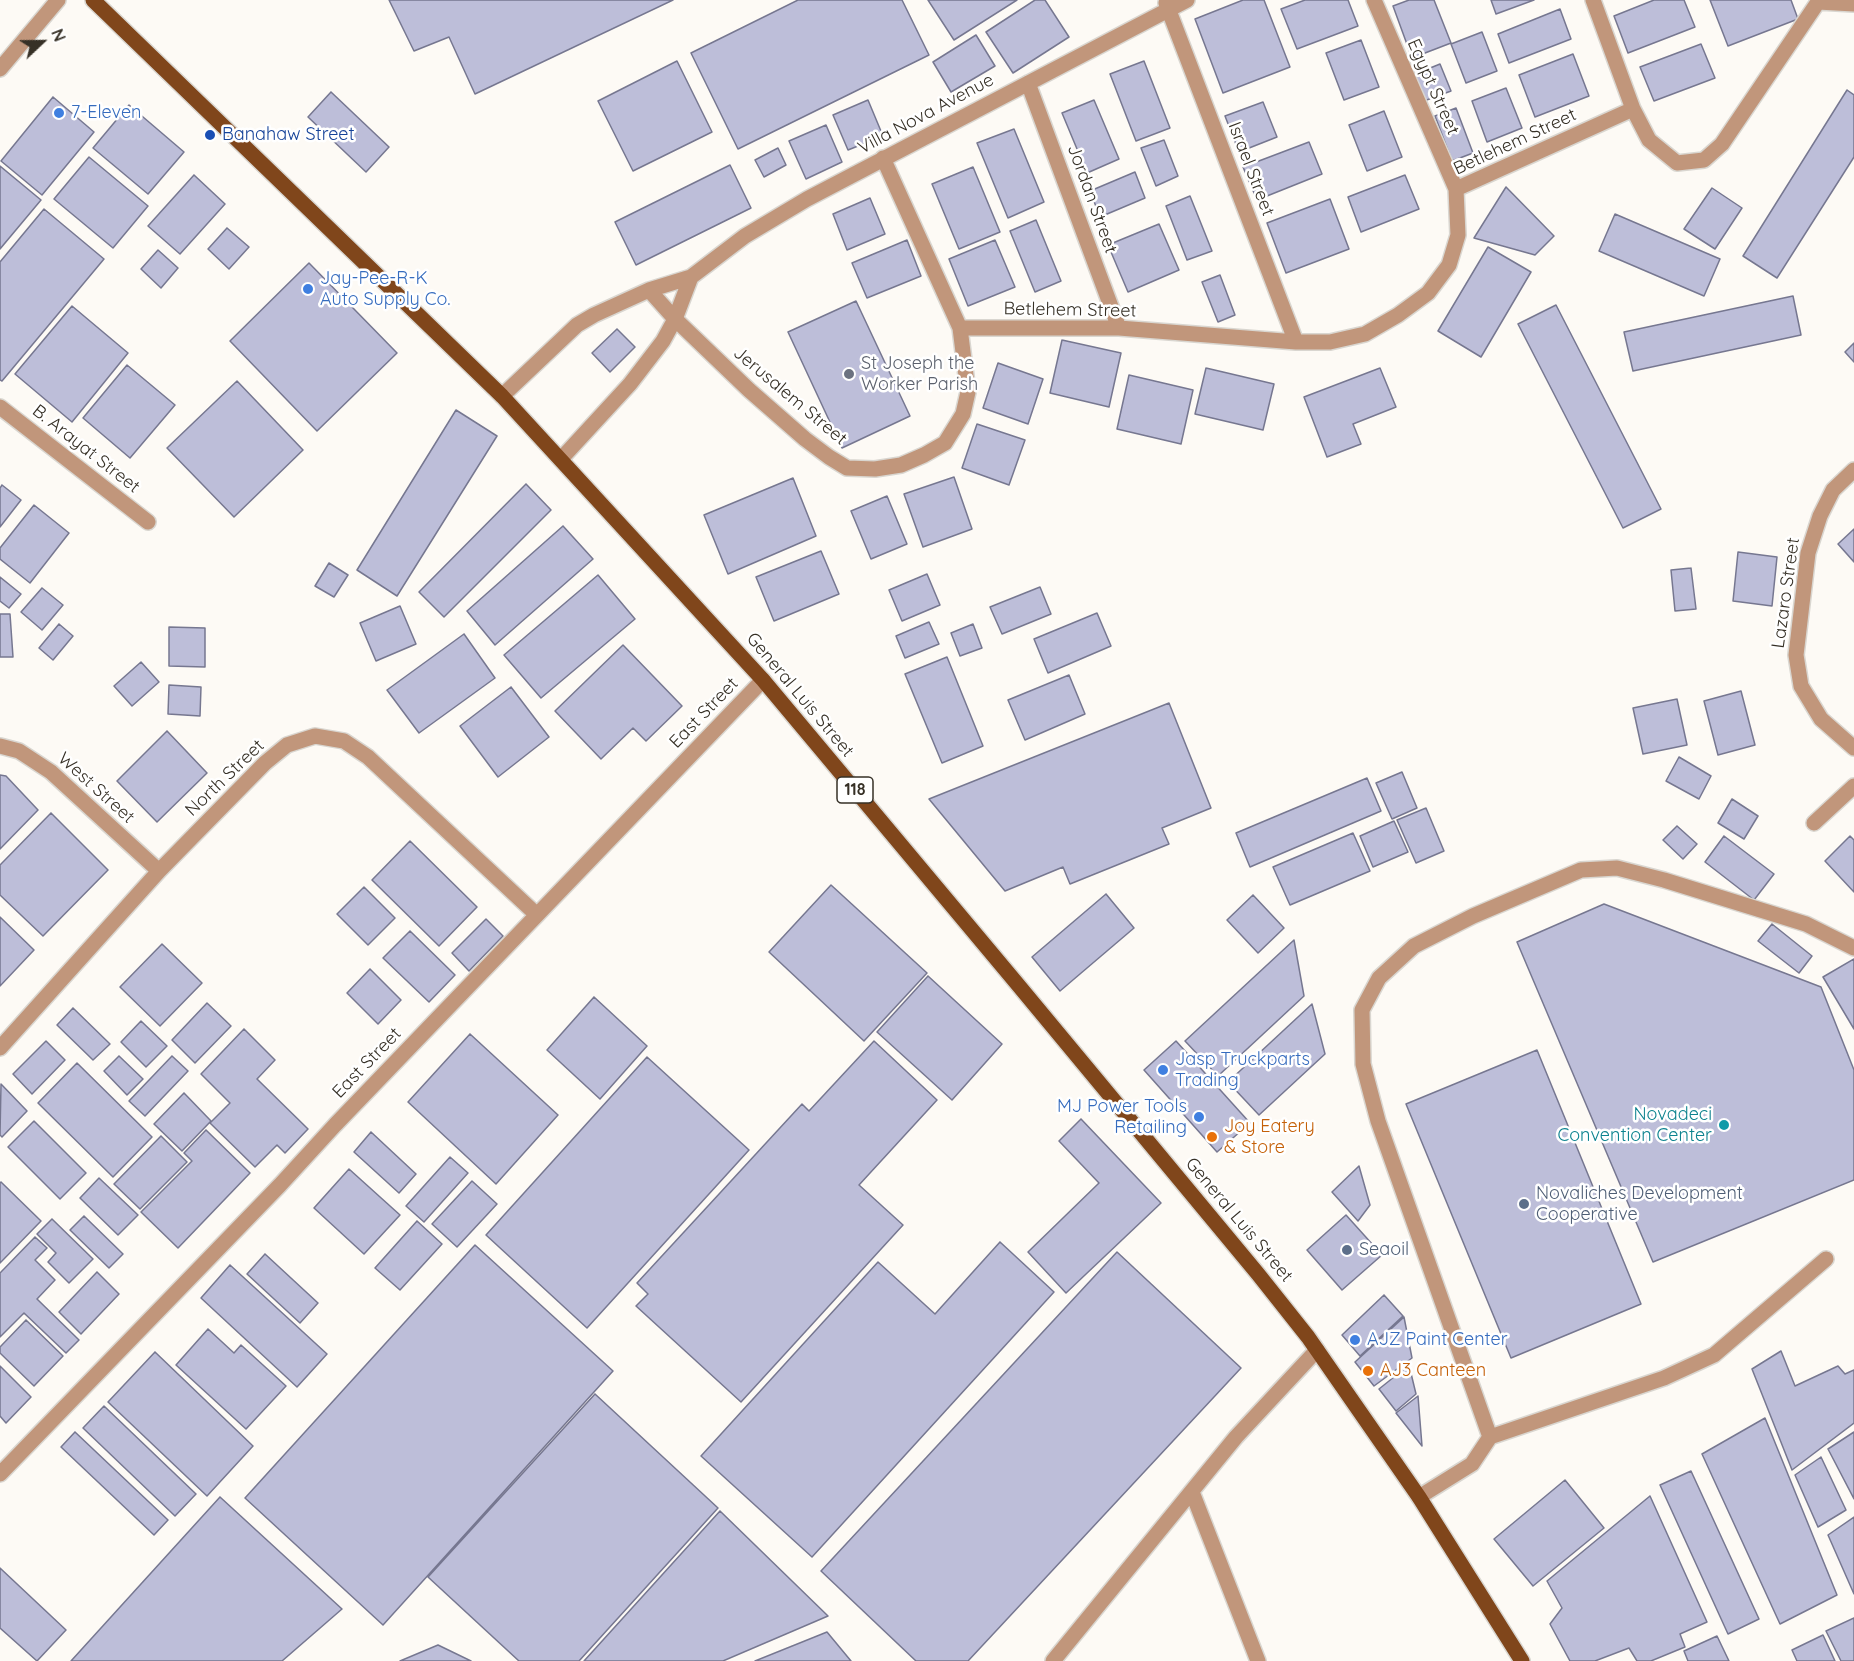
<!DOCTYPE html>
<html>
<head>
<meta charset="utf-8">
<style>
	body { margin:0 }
	#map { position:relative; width:1854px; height:1661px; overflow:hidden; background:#fdfaf5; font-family:Quicksand,sans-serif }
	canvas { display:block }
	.north { position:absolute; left:12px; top:12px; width:60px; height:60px; -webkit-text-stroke:4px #fff; paint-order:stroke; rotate:68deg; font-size:16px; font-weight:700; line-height:24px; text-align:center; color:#363026 }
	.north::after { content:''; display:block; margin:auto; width:21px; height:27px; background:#363026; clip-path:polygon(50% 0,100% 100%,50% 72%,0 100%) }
</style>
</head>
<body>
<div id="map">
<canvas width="1854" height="1661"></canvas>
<div class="north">N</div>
</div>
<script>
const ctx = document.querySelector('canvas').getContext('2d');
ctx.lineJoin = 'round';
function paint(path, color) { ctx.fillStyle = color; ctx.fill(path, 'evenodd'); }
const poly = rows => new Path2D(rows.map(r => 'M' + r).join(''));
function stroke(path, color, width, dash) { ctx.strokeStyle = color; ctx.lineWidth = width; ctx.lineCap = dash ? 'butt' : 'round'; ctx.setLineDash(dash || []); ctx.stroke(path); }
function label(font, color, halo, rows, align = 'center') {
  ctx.font = font + ' Quicksand,sans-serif'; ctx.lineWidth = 5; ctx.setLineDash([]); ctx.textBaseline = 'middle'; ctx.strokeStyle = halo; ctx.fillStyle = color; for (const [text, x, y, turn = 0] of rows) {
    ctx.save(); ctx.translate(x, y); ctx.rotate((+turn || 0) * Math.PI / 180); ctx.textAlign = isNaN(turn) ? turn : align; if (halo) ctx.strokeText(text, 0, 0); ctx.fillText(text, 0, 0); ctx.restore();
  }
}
const building = poly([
	[389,0,673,0,475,94,449,37,414,51,389,0],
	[798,0,902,0,929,55,738,149,691,53,798,0],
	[928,0,1017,0,954,40,928,0],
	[1035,0,1045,0,1069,37,1013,73,986,32,1035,0],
	[1243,0,1264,0,1290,67,1223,93,1195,19,1243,0],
	[1305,0,1348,0,1358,26,1297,49,1281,9,1305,0],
	[1409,0,1434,0,1451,43,1412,58,1393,6,1409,0],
	[1491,0,1534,0,1496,14,1491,0],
	[1654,0,1684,0,1695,27,1628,53,1614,16,1654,0],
	[1710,0,1791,0,1798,19,1728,46,1710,0],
	[1560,9,1571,39,1509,63,1498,34,1560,9],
	[1482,32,1497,71,1466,83,1451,44,1482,32],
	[976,35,995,66,951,92,933,62,976,35],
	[1361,40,1379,87,1344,100,1326,53,1361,40],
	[1701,44,1715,78,1654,101,1640,67,1701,44],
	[1573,54,1589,96,1535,117,1519,75,1573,54],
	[677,61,712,132,633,171,598,101,677,61],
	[1144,61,1170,128,1136,141,1110,74,1144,61],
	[1440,64,1451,91,1424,101,1413,75,1440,64],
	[1506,88,1522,128,1487,142,1472,101,1506,88],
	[1847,90,1854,95,1854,157,1777,278,1743,256,1847,90],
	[331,92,389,147,366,172,308,117,331,92],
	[53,97,94,132,42,195,1,161,53,97],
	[868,100,883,136,848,150,833,115,868,100],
	[1094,100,1119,159,1087,173,1062,113,1094,100],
	[1263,102,1277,137,1239,152,1225,116,1263,102],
	[129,105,184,152,148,194,93,148,129,105],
	[1456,108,1473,153,1452,161,1435,116,1456,108],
	[1384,111,1402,157,1367,171,1349,125,1384,111],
	[826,125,842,162,806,179,789,141,826,125],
	[1014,129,1044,202,1008,218,977,143,1014,129],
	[1164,140,1178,176,1156,186,1141,148,1164,140],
	[1309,142,1322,174,1257,200,1243,167,1309,142],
	[778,148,786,165,764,177,755,160,778,148],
	[89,157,148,206,113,248,54,199,89,157],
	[730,165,751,208,636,265,615,222,730,165],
	[0,166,41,200,0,249,0,166],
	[973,167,1000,232,959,249,932,184,973,167],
	[1135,172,1145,198,1100,217,1090,191,1135,172],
	[194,175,225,204,180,254,148,226,194,175],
	[1405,175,1419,209,1361,232,1348,197,1405,175],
	[1506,187,1554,236,1535,255,1474,238,1506,187],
	[1712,188,1742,208,1715,249,1684,229,1712,188],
	[1190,196,1212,251,1187,260,1166,206,1190,196],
	[870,198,885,234,847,250,833,214,870,198],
	[1330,199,1349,249,1286,273,1267,223,1330,199],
	[44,209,104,259,2,381,0,380,0,262,44,209],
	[1615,214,1720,259,1704,296,1599,251,1615,214],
	[1036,220,1061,281,1035,292,1010,231,1036,220],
	[1159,224,1179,270,1128,292,1108,245,1159,224],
	[227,228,249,247,229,269,208,249,227,228],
	[907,240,921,276,867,298,852,263,907,240],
	[995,240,1015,287,968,306,949,259,995,240],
	[1488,247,1531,272,1481,357,1438,331,1488,247],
	[158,250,178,268,161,288,141,269,158,250],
	[309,263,397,353,317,431,230,341,309,263],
	[1220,275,1235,315,1218,322,1202,282,1220,275],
	[1793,296,1801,335,1633,371,1624,332,1793,296],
	[856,301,910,416,842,448,788,332,856,301],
	[1556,305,1661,509,1623,528,1518,324,1556,305],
	[72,306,128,353,72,422,15,374,72,306],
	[617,329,635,347,610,372,592,353,617,329],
	[1062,340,1121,353,1109,407,1050,393,1062,340],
	[1854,343,1854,362,1845,352,1854,343],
	[998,363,1043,379,1028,424,983,408,998,363],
	[127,365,175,405,130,458,83,418,127,365],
	[1206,368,1274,384,1263,430,1195,414,1206,368],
	[1380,368,1396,407,1353,424,1361,444,1327,457,1304,397,1380,368],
	[1129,375,1193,390,1181,444,1117,429,1129,375],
	[237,381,303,450,234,517,167,448,237,381],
	[456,410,497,436,397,596,357,570,456,410],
	[977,424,1025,440,1009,485,962,468,977,424],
	[954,477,972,529,923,547,904,494,954,477],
	[793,478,816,536,728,574,704,515,793,478],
	[526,484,551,510,444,617,419,592,526,484],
	[2,485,21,500,0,527,0,488,2,485],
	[887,496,907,544,871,559,851,511,887,496],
	[34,505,69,533,30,583,0,559,0,548,34,505],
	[563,526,593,559,495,645,467,611,563,526],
	[1854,529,1854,562,1838,544,1854,529],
	[821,551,839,594,774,621,756,577,821,551],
	[1738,552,1777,557,1772,606,1733,601,1738,552],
	[329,563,348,575,334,597,315,586,329,563],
	[1691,568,1696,609,1675,611,1671,570,1691,568],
	[927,574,940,605,902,621,889,590,927,574],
	[598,575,635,619,541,698,504,655,598,575],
	[0,577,21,594,9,608,0,601,0,577],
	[1040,587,1051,614,1002,634,990,607,1040,587],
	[42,588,63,605,42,630,21,612,42,588],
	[400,606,416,644,376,661,360,623,400,606],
	[1097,613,1111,646,1048,673,1034,639,1097,613],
	[0,614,10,614,13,657,0,657,0,614],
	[929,622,939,644,905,658,896,636,929,622],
	[59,624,73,636,53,660,39,648,59,624],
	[973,624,982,648,960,656,951,633,973,624],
	[169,627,205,628,205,667,169,666,169,627],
	[464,634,495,678,419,733,387,690,464,634],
	[623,645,682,706,646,741,633,728,601,759,555,711,623,645],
	[947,657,983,746,942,763,905,674,947,657],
	[141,662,159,682,132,706,114,686,141,662],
	[1069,675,1085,714,1025,740,1008,700,1069,675],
	[169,685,201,687,200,716,168,714,169,685],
	[511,687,549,737,498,777,460,726,511,687],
	[1741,691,1755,745,1718,755,1704,701,1741,691],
	[1677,699,1687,745,1643,754,1633,708,1677,699],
	[1169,703,1211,808,1162,828,1169,844,1070,884,1063,867,1005,891,929,799,1169,703],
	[167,731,207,773,157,822,117,781,167,731],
	[1679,757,1711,776,1699,799,1666,781,1679,757],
	[1402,772,1417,808,1392,819,1376,783,1402,772],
	[0,775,6,776,38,810,0,849,0,775],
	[1367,778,1381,811,1250,867,1236,833,1367,778],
	[1732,799,1758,816,1744,839,1718,823,1732,799],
	[1426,808,1444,851,1416,863,1397,820,1426,808],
	[51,813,108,870,43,936,0,895,0,865,51,813],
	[1394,821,1408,852,1373,867,1360,836,1394,821],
	[1677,826,1697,844,1683,859,1663,840,1677,826],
	[1353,833,1370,871,1290,905,1273,867,1353,833],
	[1724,836,1774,874,1754,900,1705,862,1724,836],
	[1850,836,1854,840,1854,892,1825,861,1850,836],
	[410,841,477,907,439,946,372,880,410,841],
	[831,885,927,973,864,1041,769,952,831,885],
	[364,887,395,918,368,945,337,914,364,887],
	[1106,894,1134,928,1060,991,1032,957,1106,894],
	[1253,895,1284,928,1258,953,1227,920,1253,895],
	[1604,904,1821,987,1854,1070,1854,1180,1653,1262,1517,942,1604,904],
	[0,917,34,950,0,986,0,917],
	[486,919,503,936,469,971,452,953,486,919],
	[1772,924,1812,956,1799,973,1758,941,1772,924],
	[410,931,455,975,429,1002,383,958,410,931],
	[1294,940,1304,996,1218,1076,1185,1041,1294,940],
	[162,944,202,983,160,1026,120,987,162,944],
	[1854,959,1854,1029,1823,977,1854,959],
	[370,969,401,1000,378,1024,347,993,370,969],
	[928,976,1002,1044,952,1100,877,1032,928,976],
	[594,997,647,1046,600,1099,547,1050,594,997],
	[207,1003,231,1026,195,1063,172,1040,207,1003],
	[1312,1004,1325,1054,1259,1115,1228,1082,1312,1004],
	[73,1008,110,1044,93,1060,57,1025,73,1008],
	[141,1021,167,1046,146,1067,121,1042,141,1021],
	[244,1029,275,1060,257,1079,308,1129,285,1153,277,1145,255,1167,210,1123,230,1103,201,1074,244,1029],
	[470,1034,558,1115,496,1184,408,1102,470,1034],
	[46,1041,65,1060,32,1094,13,1074,46,1041],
	[874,1041,937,1100,859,1185,903,1225,741,1402,636,1306,648,1294,637,1283,802,1104,809,1111,874,1041],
	[1176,1041,1250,1123,1217,1152,1144,1070,1176,1041],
	[1537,1050,1641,1304,1511,1358,1406,1104,1537,1050],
	[119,1056,143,1079,127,1095,104,1071,119,1056],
	[172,1056,188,1071,145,1116,129,1101,172,1056],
	[647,1057,749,1150,587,1328,486,1235,647,1057],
	[77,1063,152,1137,113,1177,38,1103,77,1063],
	[1,1084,27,1111,2,1137,0,1135,1,1084],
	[184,1093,211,1121,182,1151,154,1124,184,1093],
	[1081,1119,1161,1203,1066,1293,1028,1252,1099,1183,1059,1141,1081,1119],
	[34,1121,86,1173,60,1199,8,1147,34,1121],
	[206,1130,250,1173,178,1248,141,1212,192,1161,184,1153,206,1130],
	[371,1132,416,1174,399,1193,354,1152,371,1132],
	[161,1136,187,1162,140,1209,114,1184,161,1136],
	[450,1157,468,1173,424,1222,406,1206,450,1157],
	[1359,1166,1370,1205,1358,1221,1332,1192,1359,1166],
	[349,1169,400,1215,364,1254,314,1208,349,1169],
	[99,1178,138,1215,118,1235,80,1198,99,1178],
	[472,1181,497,1204,457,1247,432,1224,472,1181],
	[1,1182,41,1221,0,1263,0,1183,1,1182],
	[1346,1215,1382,1255,1342,1290,1307,1250,1346,1215],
	[84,1216,123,1254,109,1268,70,1230,84,1216],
	[52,1219,93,1259,69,1283,48,1262,56,1253,37,1234,52,1219],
	[417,1221,442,1244,400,1290,375,1268,417,1221],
	[35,1237,47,1248,35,1260,55,1280,37,1299,79,1340,66,1353,24,1313,0,1337,0,1273,35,1237],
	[1000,1242,1054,1292,812,1557,701,1456,878,1262,935,1314,1000,1242],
	[475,1245,613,1371,383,1625,245,1498,475,1245],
	[1117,1252,1241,1368,968,1661,916,1661,821,1571,1117,1252],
	[265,1254,318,1303,300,1323,247,1274,265,1254],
	[230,1265,327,1354,297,1387,201,1298,230,1265],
	[97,1272,119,1294,81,1334,59,1312,97,1272],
	[1384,1295,1403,1316,1360,1356,1342,1335,1384,1295],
	[1404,1317,1412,1358,1374,1386,1355,1362,1404,1317],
	[26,1320,63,1356,34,1386,0,1353,0,1347,26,1320],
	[208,1329,234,1353,241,1345,286,1386,246,1429,176,1365,208,1329],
	[1781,1351,1795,1386,1838,1366,1845,1374,1854,1370,1854,1423,1792,1470,1752,1369,1781,1351],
	[155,1352,253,1446,207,1496,108,1402,155,1352],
	[1409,1365,1416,1394,1396,1411,1379,1389,1409,1365],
	[0,1366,31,1397,6,1423,0,1416,0,1366],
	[595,1394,718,1508,579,1661,519,1661,428,1577,595,1394],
	[1418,1396,1422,1446,1396,1413,1418,1396],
	[104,1406,196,1494,175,1516,83,1428,104,1406],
	[1765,1418,1837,1595,1780,1624,1702,1454,1765,1418],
	[75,1432,168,1520,154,1535,61,1447,75,1432],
	[1854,1432,1854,1499,1828,1449,1854,1432],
	[1821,1457,1846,1510,1818,1527,1795,1475,1821,1457],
	[1691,1471,1759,1619,1728,1634,1660,1485,1691,1471],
	[1565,1480,1604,1528,1533,1586,1494,1539,1565,1480],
	[1650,1496,1707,1622,1680,1634,1685,1647,1651,1661,1637,1661,1629,1648,1595,1661,1570,1661,1550,1624,1562,1608,1547,1581,1650,1496],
	[220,1497,342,1609,282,1661,71,1661,220,1497],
	[720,1511,828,1616,723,1661,584,1661,720,1511],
	[1854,1517,1854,1594,1828,1535,1854,1517],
	[0,1568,66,1630,37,1661,0,1628,0,1568],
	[1854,1618,1854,1661,1841,1661,1826,1631,1854,1618],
	[827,1632,851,1661,755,1661,827,1632],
	[1823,1635,1835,1661,1797,1661,1792,1650,1823,1635],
	[1717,1636,1729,1661,1688,1661,1684,1651,1717,1636],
	[438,1645,471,1661,400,1661,438,1645]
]);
paint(building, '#bdbed9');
stroke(building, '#767790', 1.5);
const service = poly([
	[1490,1437,1378,1121,1363,1064,1362,1010,1379,978,1414,946,1473,916,1581,870,1617,868,1664,880,1806,924,1854,948],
	[1192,1492,1258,1661],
	[1419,1497,1472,1464,1490,1437,1664,1378,1714,1355,1826,1259],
	[1053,1661,1236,1437,1317,1350]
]);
const minor = poly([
	[1593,0,1633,109],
	[1818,2,1854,4],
	[1166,3,1296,342],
	[0,69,58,0],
	[1028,83,1119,328],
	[1456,189,1633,109,1649,140,1677,163,1704,160,1722,144,1818,2],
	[649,290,675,319,749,390,805,439,829,457,847,468,875,469,901,465,924,455,945,443,963,414,968,392,960,328,883,158],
	[960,328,1119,328,1296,342,1330,342,1365,334,1398,315,1428,293,1449,265,1458,235,1456,189,1374,0],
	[502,396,577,325,594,315,649,290,691,277,745,236,807,199,1187,0],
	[0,407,148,522],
	[561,459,630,384,663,341,675,319,691,277],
	[1854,470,1833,490,1820,516,1808,553,1796,655,1801,686,1821,719,1854,748],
	[0,746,19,751,51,772,159,871],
	[1814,823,1854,786],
	[0,1048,159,871,265,763,287,745,315,736,344,741,368,757,537,915],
	[0,1474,280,1185,335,1125,763,680]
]);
const primary = poly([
	[93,0,502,396,763,680,1019,986,1258,1274,1308,1337,1419,1497,1522,1661]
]);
stroke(service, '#d9d6d0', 18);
stroke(minor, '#d9d6d0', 18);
stroke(primary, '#d9d6d0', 18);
stroke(service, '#c1967b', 15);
stroke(minor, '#c1967b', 15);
stroke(primary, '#80461b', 15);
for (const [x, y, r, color] of [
	[59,113,6,"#3f7fe0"],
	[210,135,6,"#1a4fb4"],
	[308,289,6,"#3f7fe0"],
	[849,374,6,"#6b7280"],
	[1163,1070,6,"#3f7fe0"],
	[1199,1117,6,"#3f7fe0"],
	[1724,1125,6,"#0f9aa8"],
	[1212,1137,6,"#e8710a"],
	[1524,1204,6,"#5c6f8a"],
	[1347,1250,6,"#5c6f8a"],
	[1355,1340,6,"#3f7fe0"],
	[1368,1371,6,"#e8710a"]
]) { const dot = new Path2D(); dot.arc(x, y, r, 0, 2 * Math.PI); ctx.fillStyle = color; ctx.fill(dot); stroke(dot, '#fff', 2); }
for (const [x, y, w] of [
	[855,790,36]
]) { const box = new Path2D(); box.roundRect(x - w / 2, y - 13, w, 26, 4.5); ctx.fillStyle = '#fff'; ctx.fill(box); stroke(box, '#363026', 1.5); }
label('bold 16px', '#363026', null, [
	["118",855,790]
]);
label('18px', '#363026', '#fff', [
	["Egypt Street",1433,87,66],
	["Villa Nova Avenue",926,114,-28],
	["Betlehem Street",1515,142,-25],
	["Israel Street",1251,169,69],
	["Jordan Street",1092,199,70],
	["Betlehem Street",1070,310,1],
	["Jerusalem Street",790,396,40],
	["B. Arayat Street",86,449,38],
	["Lazaro Street",1786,593,-82],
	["General Luis Street",800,695,50],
	["East Street",704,713,-46],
	["North Street",225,778,-44],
	["West Street",96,788,42],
	["East Street",367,1063,-46],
	["General Luis Street",1239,1220,50]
]);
label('18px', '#366cbe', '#fff', [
	["7-Eleven",71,113],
	["Jay-Pee-R-K",320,279],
	["Auto Supply Co.",320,300],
	["Jasp Truckparts",1175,1060],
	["Trading",1175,1081],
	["MJ Power Tools",1187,1107,"right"],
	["Retailing",1187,1128,"right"],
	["AJZ Paint Center",1367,1340]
], 'left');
label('18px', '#164399', '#fff', [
	["Banahaw Street",222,135]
], 'left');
label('18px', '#5b616d', '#fff', [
	["St Joseph the",861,364],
	["Worker Parish",861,385]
], 'left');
label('18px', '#0d838f', '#fff', [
	["Novadeci",1712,1115],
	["Convention Center",1712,1136]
], 'right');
label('18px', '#c56008', '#fff', [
	["Joy Eatery",1224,1127],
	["& Store",1224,1148],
	["AJ3 Canteen",1380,1371]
], 'left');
label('18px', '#4e5e75', '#fff', [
	["Novaliches Development",1536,1194],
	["Cooperative",1536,1215],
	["Seaoil",1359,1250]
], 'left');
</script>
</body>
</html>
